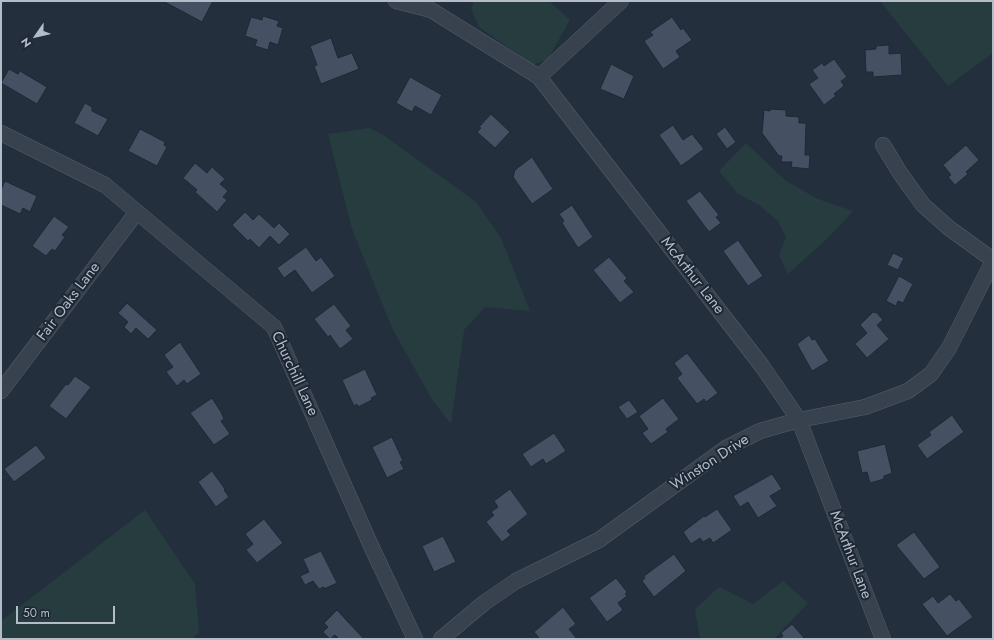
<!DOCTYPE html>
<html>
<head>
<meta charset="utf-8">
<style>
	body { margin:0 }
	#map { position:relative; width:994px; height:640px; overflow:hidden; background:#242f3e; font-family:Jost,sans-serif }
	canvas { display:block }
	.frame { position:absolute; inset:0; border:2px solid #b4bcc9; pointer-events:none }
	.north { position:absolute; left:16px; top:16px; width:40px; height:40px; -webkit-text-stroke:3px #1d2633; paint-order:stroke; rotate:236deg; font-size:11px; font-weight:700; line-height:16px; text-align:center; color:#b4bcc9 }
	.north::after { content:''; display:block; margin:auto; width:14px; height:18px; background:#b4bcc9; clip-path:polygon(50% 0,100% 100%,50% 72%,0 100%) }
	.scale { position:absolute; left:16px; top:606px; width:99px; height:18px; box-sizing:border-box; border:2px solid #b4bcc9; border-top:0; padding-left:5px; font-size:12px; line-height:14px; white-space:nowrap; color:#b4bcc9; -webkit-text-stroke:3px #1d2633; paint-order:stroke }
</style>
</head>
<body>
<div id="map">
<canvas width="994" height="640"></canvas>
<div class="frame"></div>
<div class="north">N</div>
<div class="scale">50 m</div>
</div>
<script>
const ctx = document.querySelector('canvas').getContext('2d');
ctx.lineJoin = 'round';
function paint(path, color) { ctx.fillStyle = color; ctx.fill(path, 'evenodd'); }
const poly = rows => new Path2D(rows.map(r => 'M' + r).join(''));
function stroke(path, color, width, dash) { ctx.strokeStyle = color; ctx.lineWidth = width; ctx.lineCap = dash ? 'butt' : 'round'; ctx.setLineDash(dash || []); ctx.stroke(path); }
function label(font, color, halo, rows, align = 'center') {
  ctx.font = font + ' Jost,sans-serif'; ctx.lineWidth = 4; ctx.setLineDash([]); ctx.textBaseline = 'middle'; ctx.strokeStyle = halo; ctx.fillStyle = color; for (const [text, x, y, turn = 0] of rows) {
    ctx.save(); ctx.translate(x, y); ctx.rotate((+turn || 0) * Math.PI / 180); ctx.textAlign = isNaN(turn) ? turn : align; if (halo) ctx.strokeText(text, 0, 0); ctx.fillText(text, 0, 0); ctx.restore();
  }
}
paint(poly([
	[474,1,549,1,570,20,548,59,533,65,479,27,471,9],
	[880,1,993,1,993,53,948,86],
	[370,128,385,136,476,202,501,238,530,311,485,307,464,330,451,424,433,401,392,328,352,229,328,134],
	[746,143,785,180,818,199,853,211,830,236,788,274,779,255,786,237,778,221,759,205,737,193,719,171],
	[145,510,195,584,199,632,192,639,1,639,1,621],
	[783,581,808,603,774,639,700,639,695,609,719,587,753,604]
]), '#263c3f');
const building = poly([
	[163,1,213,1,202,22,163,1],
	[263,16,279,21,277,26,283,28,278,45,270,42,268,50,255,46,257,40,245,36,251,17,262,20,263,16],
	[672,17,681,30,683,28,692,40,676,51,680,57,663,69,644,41,653,35,650,32,672,17],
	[331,38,338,58,352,53,359,69,321,84,314,66,317,65,310,46,331,38],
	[889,45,889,54,901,53,902,75,873,77,873,72,866,72,865,50,876,49,876,46,889,45],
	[834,59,847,77,841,81,844,86,834,94,836,96,824,105,809,84,818,78,812,70,822,63,824,66,834,59],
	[611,64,634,76,624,99,600,89,611,64],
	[9,69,18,74,20,71,47,87,37,104,1,83,9,69],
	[410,77,442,95,431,115,415,106,412,112,396,103,410,77],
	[85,103,92,107,92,111,108,119,98,136,74,123,85,103],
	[770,109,786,110,786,116,799,117,799,123,806,123,805,155,810,155,809,169,791,167,792,162,781,162,782,156,779,156,762,133,764,110,770,111,770,109],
	[491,114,510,132,495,148,477,132,481,128,479,127,491,114],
	[673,125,683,140,692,134,704,149,681,166,659,135,673,125],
	[725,127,736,142,727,149,716,134,725,127],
	[140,129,165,142,164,145,167,147,157,166,128,151,140,129],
	[966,145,979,160,966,172,968,174,955,185,948,177,951,175,943,165,966,145],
	[532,157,553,189,532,204,513,177,515,170,532,157],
	[195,163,207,173,212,167,225,179,220,184,228,191,223,197,227,200,217,212,195,192,197,190,183,178,195,163],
	[5,181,37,196,30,212,23,208,20,214,1,205,1,190,5,181],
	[700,191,719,215,716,217,721,223,709,232,686,201,700,191],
	[572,205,593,237,578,248,562,223,564,221,559,214,572,205],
	[245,212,253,220,259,214,274,228,279,223,290,234,279,245,270,236,259,248,250,239,248,241,232,225,245,212],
	[54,216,69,227,62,235,65,237,55,251,52,249,46,256,32,246,54,216],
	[738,240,763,276,748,286,723,251,738,240],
	[306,247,316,261,321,257,335,276,312,293,295,270,284,278,277,268,306,247],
	[893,253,904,258,898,270,887,265,893,253],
	[609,257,627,278,624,281,634,292,620,303,593,270,609,257],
	[899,276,913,284,903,303,898,301,896,306,886,301,899,276],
	[127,303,157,330,148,339,136,328,131,334,124,327,128,322,118,313,127,303],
	[334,304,351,326,346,330,353,339,340,349,330,335,328,337,314,319,334,304],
	[873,312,877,313,883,320,877,325,889,339,867,358,855,344,867,333,860,325,873,312],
	[809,335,812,340,815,339,829,361,812,371,797,344,809,335],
	[180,342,201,374,187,384,184,380,177,386,166,372,173,367,164,355,180,342],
	[687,353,718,393,706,402,704,399,697,404,677,378,682,374,674,363,687,353],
	[365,369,377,395,371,398,372,400,358,407,357,404,354,406,342,380,365,369],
	[75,376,91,387,66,419,49,406,66,384,68,385,75,376],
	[212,398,221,412,224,419,221,421,230,434,214,445,190,413,212,398],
	[663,398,679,419,666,429,668,432,651,444,642,433,648,429,639,416,663,398],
	[629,400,638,412,627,419,618,407,629,400],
	[952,415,964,432,927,459,917,445,931,435,929,432,952,415],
	[554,433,566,451,546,464,543,459,531,467,522,454,554,433],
	[392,437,403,461,400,462,404,469,387,478,372,447,392,437],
	[885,444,892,473,884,476,884,479,870,483,867,472,862,473,857,451,885,444],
	[36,445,46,458,14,482,4,469,36,445],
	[212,471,225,489,224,490,229,497,216,507,198,482,212,471],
	[772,474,782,489,770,496,777,506,758,518,748,502,740,507,733,496,772,474],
	[510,489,528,514,507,531,511,535,502,542,486,522,494,515,491,512,498,507,494,501,510,489],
	[717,509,732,530,713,543,710,538,703,542,700,538,691,544,683,532,704,516,705,517,717,509],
	[264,519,283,543,257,563,246,550,253,544,245,534,264,519],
	[914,532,940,567,924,579,896,545,914,532],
	[443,536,456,562,434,572,422,546,443,536],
	[321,551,337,583,324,589,324,587,319,589,313,581,305,585,300,576,309,572,303,559,321,551],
	[674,554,686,571,654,597,642,581,645,578,644,576,674,554],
	[616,578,627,592,625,594,627,596,618,603,623,610,607,622,589,598,616,578],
	[950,594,956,601,959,599,973,617,947,636,922,604,933,596,938,603,950,594],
	[563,607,576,624,569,629,577,639,540,639,534,632,563,607],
	[337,610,348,622,364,639,339,639,335,635,330,639,323,632,328,627,324,623,337,610],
	[792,624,805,639,779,639,783,636,781,633,792,624]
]);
paint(building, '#455162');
stroke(building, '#1f2835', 1);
const minor = poly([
	[396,1,431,10,539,77,762,366,799,420,883,639],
	[539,77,621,1],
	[1,133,105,185,274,327,372,548,415,639],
	[883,145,900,173,923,205,949,228,993,260],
	[1,391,137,212],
	[441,639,484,603,516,581,599,540,726,448,760,431,799,420,865,407,908,391,931,374,949,348,993,261]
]);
stroke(minor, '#565f6c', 16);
stroke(minor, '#38414e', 15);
label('15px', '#b4bcc9', '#1d2633', [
	["McArthur Lane",692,276,52],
	["Fair Oaks Lane",69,302,-53],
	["Churchill Lane",294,374,65],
	["Winston Drive",710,463,-33],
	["McArthur Lane",850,555,69]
]);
</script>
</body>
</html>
